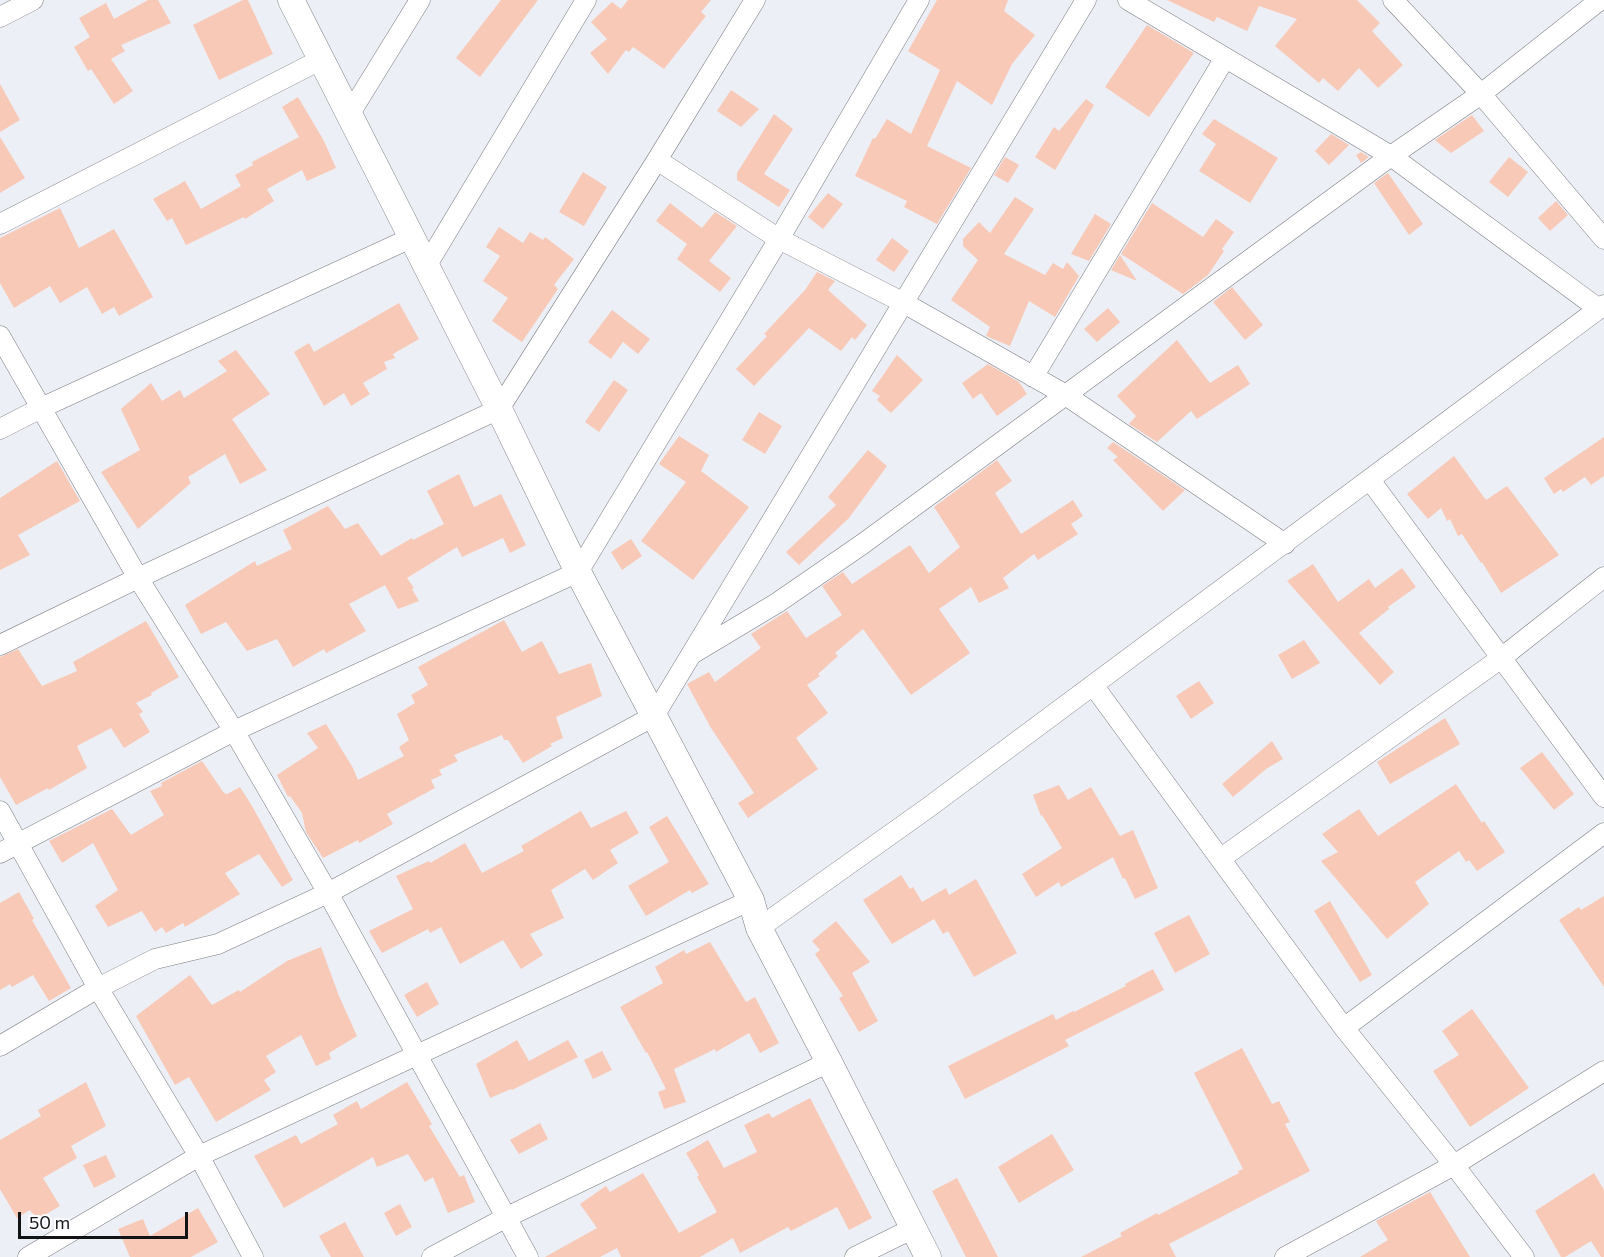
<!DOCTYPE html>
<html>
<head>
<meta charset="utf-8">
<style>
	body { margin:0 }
	#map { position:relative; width:1604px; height:1257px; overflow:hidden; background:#edeff6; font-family:Commissioner,sans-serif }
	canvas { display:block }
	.scale { position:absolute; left:18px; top:1212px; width:170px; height:27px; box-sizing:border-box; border:3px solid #121315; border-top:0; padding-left:8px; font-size:18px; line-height:21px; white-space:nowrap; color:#121315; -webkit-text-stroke:4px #fcfcff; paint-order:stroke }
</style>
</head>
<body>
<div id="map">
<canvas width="1604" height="1257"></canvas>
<div class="scale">50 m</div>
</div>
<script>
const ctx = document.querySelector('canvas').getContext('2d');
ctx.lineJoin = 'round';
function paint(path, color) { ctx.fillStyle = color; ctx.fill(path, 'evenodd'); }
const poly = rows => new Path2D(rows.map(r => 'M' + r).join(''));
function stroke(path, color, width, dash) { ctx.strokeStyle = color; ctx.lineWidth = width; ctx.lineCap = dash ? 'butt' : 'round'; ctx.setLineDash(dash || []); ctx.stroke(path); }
paint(poly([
	[148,0,158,0,171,23,121,45,125,51,111,59,133,91,114,104,91,69,88,71,74,47,90,37,79,18,106,3,114,19],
	[243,0,248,0,273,54,219,80,193,25],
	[501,0,538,0,480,77,456,58],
	[628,0,711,0,701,12,706,16,664,69,633,47,629,52,626,50,608,74,590,53,607,39,591,22,612,2,621,9],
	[937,0,1008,0,1004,11,1035,35,1012,64,992,105,957,81,927,146,971,168,937,224,904,207,907,201,855,176,873,138,875,139,887,119,911,134,940,70,908,51],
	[1167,0,1357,0,1380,23,1372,31,1403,65,1378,88,1359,68,1338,91,1323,78,1319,83,1275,46,1297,19,1259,6,1247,31,1217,17,1214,22],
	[1147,25,1194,53,1149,117,1105,87],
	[0,84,20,120,0,132],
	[731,90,759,109,741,127,717,111],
	[298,97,324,141,336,168,307,181,302,170,267,189,274,201,245,219,244,217,186,245,172,218,167,221,153,199,185,181,201,209,241,186,235,175,253,165,252,162,299,137,282,107],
	[1086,99,1094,105,1055,170,1035,157,1054,127,1059,131],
	[774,114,793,129,764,174,790,190,779,207,737,180,737,173],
	[1472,115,1484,131,1451,153,1436,141,1435,140],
	[1214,119,1278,158,1250,203,1199,171,1216,144,1202,134],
	[1331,134,1349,145,1329,165,1315,151],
	[0,137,25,178,0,193],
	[1361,152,1369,157,1361,163,1356,155],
	[1005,157,1019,165,1008,183,994,175],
	[1509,157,1528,172,1508,197,1489,182],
	[583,172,607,187,584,226,559,212],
	[1388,173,1423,224,1409,235,1374,183],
	[828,193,843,204,823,229,808,217],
	[1015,197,1034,209,1004,254,1045,275,1053,263,1063,269,1067,262,1079,276,1055,317,1029,301,1010,346,986,336,990,327,951,300,978,260,963,246,963,239,979,222,990,233],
	[1556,201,1568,215,1550,231,1538,218],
	[670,203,702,228,715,212,737,226,709,261,731,278,720,292,677,259,687,244,656,221],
	[1152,203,1203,237,1216,219,1234,232,1222,249,1224,251,1208,275,1183,294,1121,254],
	[60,208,79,248,114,229,153,297,119,316,114,307,102,314,87,287,60,303,50,286,14,308,0,283,0,238],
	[1095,214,1111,224,1089,261,1071,254],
	[499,227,523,243,530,232,543,240,545,237,574,259,554,285,558,289,522,342,492,321,508,298,483,281,500,256,486,247],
	[892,238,909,251,894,272,876,260],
	[1120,255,1137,281,1111,270],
	[817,272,835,281,828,290,867,325,855,340,852,337,841,351,809,328,754,386,736,369,767,336,764,334,805,290],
	[1232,287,1263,325,1245,340,1213,302],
	[399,303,419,339,393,354,395,358,384,362,387,369,363,383,370,394,351,406,344,393,324,406,294,352,309,343,314,352],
	[1108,308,1120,322,1097,342,1084,329],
	[612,310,650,339,638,354,623,342,611,359,588,342],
	[1177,340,1210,383,1238,365,1250,384,1197,419,1191,411,1157,442,1129,424,1136,416,1117,396],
	[236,350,270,394,232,419,267,470,240,484,225,454,188,477,191,483,138,529,101,472,140,450,121,409,151,383,162,401,180,390,184,398,227,371,218,361],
	[897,355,923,380,891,413,877,400,880,396,872,391],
	[988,364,1019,382,1027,394,997,416,981,393,973,399,962,383],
	[614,380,628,390,599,432,585,422],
	[759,412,782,426,765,454,742,440],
	[679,436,709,455,701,471,749,507,693,580,641,541,686,482,659,464],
	[1604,437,1604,476,1591,485,1585,477,1563,492,1561,489,1554,494,1544,478],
	[1113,442,1185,490,1163,511,1113,460,1118,457,1107,448],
	[868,450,887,466,849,518,799,565,786,552,836,505,828,497],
	[1454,456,1486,500,1507,486,1559,555,1501,593,1482,562,1481,563,1462,534,1458,536,1450,519,1447,521,1441,508,1428,519,1407,494],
	[997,460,1012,481,995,493,1021,534,1073,500,1083,516,1071,524,1078,534,1038,560,1034,554,1003,578,1009,588,979,603,971,587,939,609,970,653,911,695,863,629,835,653,838,656,818,674,820,676,807,685,828,713,796,738,818,769,748,818,738,803,754,793,711,728,687,684,709,672,715,682,761,648,751,634,787,611,806,638,842,615,822,586,843,572,852,584,910,545,929,573,960,547,934,507],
	[57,461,80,501,18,535,30,555,0,570,0,498],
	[459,474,474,507,501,494,526,545,510,553,503,538,462,557,457,547,407,578,414,588,412,589,419,601,398,609,385,585,349,604,366,631,326,653,324,649,293,667,277,639,247,651,226,622,201,634,185,605,255,561,257,566,292,549,283,530,328,506,345,529,358,523,381,556,412,538,413,540,444,524,427,491],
	[631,539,642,556,622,570,611,552],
	[1313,564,1338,602,1369,579,1375,588,1402,568,1416,587,1388,607,1389,609,1359,633,1394,672,1380,685,1287,581],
	[504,620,522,652,542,641,559,674,591,663,602,696,556,717,563,738,550,744,552,746,523,763,508,740,504,740,502,735,454,755,458,761,439,770,442,775,431,780,435,788,387,814,393,824,359,843,358,840,323,858,306,832,302,813,290,796,288,797,277,775,318,748,307,733,326,724,353,768,358,780,404,756,399,747,409,740,397,714,415,703,411,695,428,685,418,667],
	[146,621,179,677,151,693,152,695,136,703,143,712,139,714,150,732,124,748,111,728,77,746,87,768,49,790,48,788,16,805,0,777,0,657,18,649,42,686,77,671,73,662],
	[1304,640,1320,663,1292,679,1278,655],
	[1199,681,1214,703,1191,719,1176,696],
	[1445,718,1460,744,1390,784,1377,762],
	[1272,741,1283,759,1266,769,1233,797,1222,784],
	[1542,752,1574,794,1554,810,1520,768],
	[202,761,224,793,227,794,240,787,252,806,293,880,282,887,259,854,225,873,240,894,185,927,183,923,166,933,162,927,155,932,142,911,108,927,95,906,118,890,93,843,62,863,49,841,112,809,131,835,164,815,150,791,162,786,161,783],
	[1456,784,1482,823,1484,821,1505,852,1477,871,1469,860,1466,862,1459,851,1415,882,1429,904,1387,939,1321,861,1338,852,1322,834,1359,809,1378,836],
	[1059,785,1068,800,1091,787,1120,836,1133,830,1158,888,1135,899,1125,878,1123,879,1113,857,1061,887,1059,882,1036,897,1022,874,1062,848,1042,815,1041,816,1033,795],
	[581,811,591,828,626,811,639,833,610,850,618,863,593,880,585,869,551,890,564,918,530,934,543,955,521,969,503,940,460,964,441,927,430,933,428,929,382,953,369,931,413,909,396,876,429,861,430,863,465,843,482,873,524,851,521,846],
	[667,816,709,884,692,893,690,890,646,916,628,886,669,862,649,827],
	[901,875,910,889,913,887,922,902,946,888,949,895,976,879,1017,953,974,977,948,931,943,934,934,919,892,944,863,900],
	[19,892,34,919,32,920,71,988,49,1001,33,975,12,987,10,984,0,990,0,903],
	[1604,896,1604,987,1559,920,1579,907,1581,910],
	[1330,901,1372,975,1360,982,1314,911],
	[1189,915,1210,954,1175,973,1154,933],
	[836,921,870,962,852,973,878,1021,859,1032,839,998,843,996,815,954,820,950,812,941],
	[710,942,746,1002,755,997,779,1043,760,1053,749,1033,716,1052,715,1049,674,1069,686,1102,664,1109,658,1092,666,1089,647,1052,646,1053,620,1007,663,983,655,967,684,950,686,954],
	[321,947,339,996,357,1036,329,1053,331,1059,316,1066,301,1035,266,1056,276,1072,264,1080,271,1090,216,1122,189,1077,175,1085,136,1016,190,975,212,1005,239,990,240,992,287,961],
	[1153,969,1164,990,1065,1040,1069,1046,965,1099,948,1066,1053,1014,1056,1020,1073,1011,1074,1012,1126,986,1125,984],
	[427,982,439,1004,417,1017,404,995],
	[1472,1009,1529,1088,1470,1127,1433,1071,1459,1055,1442,1031],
	[517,1040,529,1061,568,1040,578,1057,512,1090,511,1089,490,1098,476,1064],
	[1242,1048,1272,1104,1279,1101,1290,1122,1285,1124,1310,1171,1169,1244,1176,1257,1081,1257,1122,1236,1120,1233,1157,1213,1158,1215,1239,1173,1238,1171,1243,1169,1194,1073],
	[602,1051,612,1070,593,1079,584,1060],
	[86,1082,106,1126,71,1146,77,1158,43,1178,60,1206,36,1220,30,1210,17,1218,0,1189,0,1140,41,1116,38,1110],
	[407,1082,432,1124,429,1126,460,1177,464,1175,475,1202,448,1213,433,1177,425,1182,408,1154,377,1167,373,1157,284,1208,254,1156,296,1135,301,1144,338,1124,333,1115,357,1101,361,1109],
	[810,1098,872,1218,849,1230,837,1207,791,1231,788,1227,740,1253,733,1238,700,1257,621,1257,617,1248,600,1257,545,1257,597,1228,580,1204,606,1186,610,1192,643,1173,679,1233,717,1212,697,1177,699,1175,686,1153,708,1140,724,1168,757,1152,744,1125,769,1113,772,1118],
	[540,1123,548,1139,519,1154,510,1140],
	[1052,1134,1074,1170,1019,1203,998,1167],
	[106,1155,116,1177,94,1188,83,1165],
	[1594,1173,1604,1190,1604,1257,1601,1257,1591,1241,1565,1257,1561,1257,1535,1211],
	[957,1178,998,1257,966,1257,932,1191],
	[1430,1192,1470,1257,1360,1257,1388,1240,1376,1221],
	[400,1204,412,1227,396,1236,384,1213],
	[198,1208,218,1242,191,1257,130,1257,118,1229,143,1219,150,1236],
	[345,1222,364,1257,331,1257,319,1236]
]), '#f8c9b6');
const minor = poly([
	[1128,0,1391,156,1599,309],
	[1393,0,1481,94,1604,239],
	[0,17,33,0],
	[349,115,420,0],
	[657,160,779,239,904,303,1064,394,1285,544],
	[0,224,320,60],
	[425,268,586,0],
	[0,336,138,578,234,731,328,893,528,1257],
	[1033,377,1225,58],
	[0,429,41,408,411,238],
	[1370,480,1604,797],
	[0,645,138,578,499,409,657,160,755,0],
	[692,654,777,603,864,543,1391,156,1481,94,1600,0],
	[1093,685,1344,1028,1454,1165,1524,1257],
	[0,811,98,988,199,1156,253,1257],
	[0,853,234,731,578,572,779,239,919,0],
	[1220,859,1500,659,1604,577],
	[759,928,929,807,1604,305],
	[1344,1028,1604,833],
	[0,1046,98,988,155,959,218,944,328,893,654,716,1086,0],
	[28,1257,199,1156,751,900],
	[432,1257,505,1218,829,1062],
	[855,1257,914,1228],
	[1285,1257,1454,1165,1604,1071]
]);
const tertiary = poly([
	[291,0,499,409,578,572,751,900,759,928,829,1062,928,1257]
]);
stroke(minor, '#7a7c82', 21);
stroke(tertiary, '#7a7c82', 27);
stroke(minor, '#fff', 20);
stroke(tertiary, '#fff', 26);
</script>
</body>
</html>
